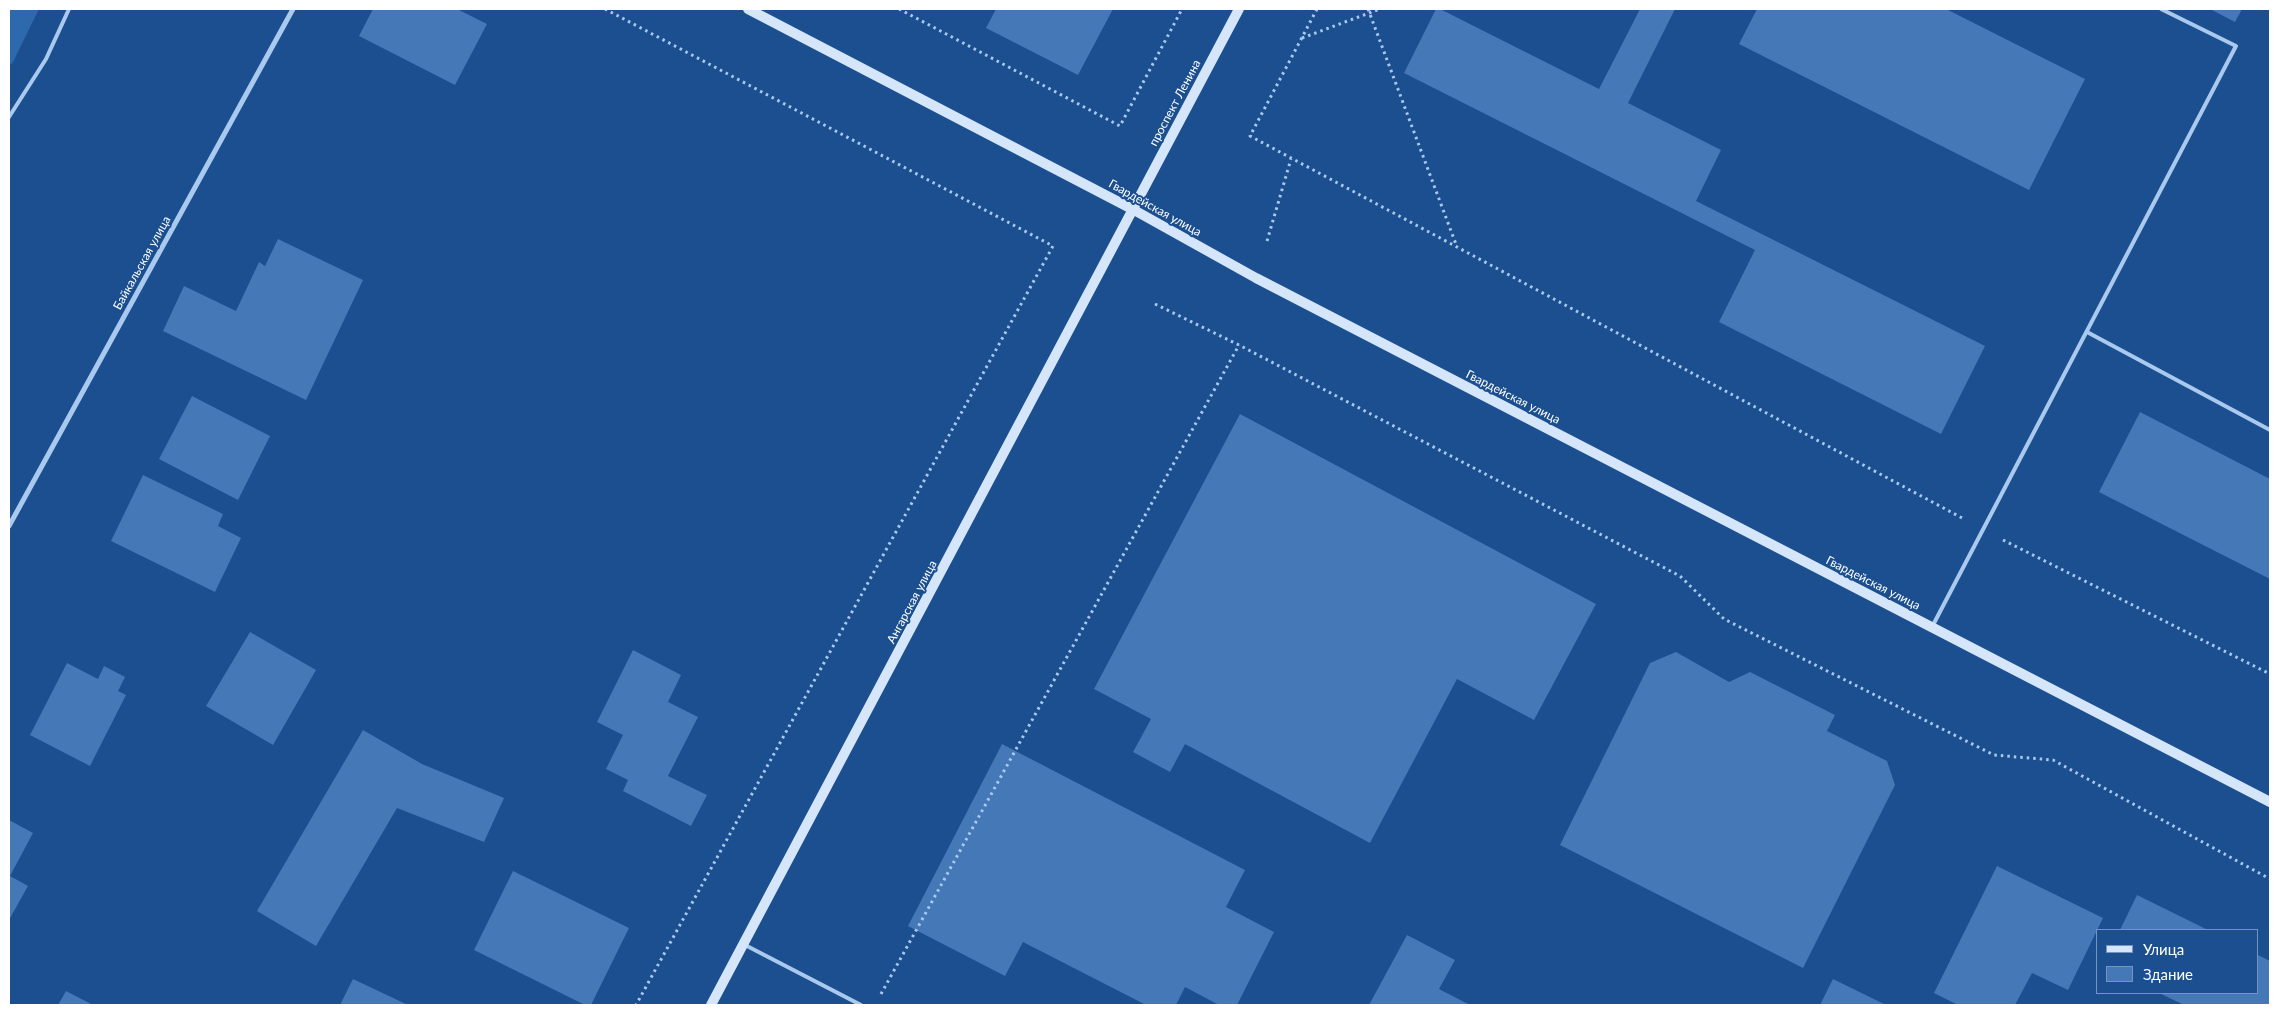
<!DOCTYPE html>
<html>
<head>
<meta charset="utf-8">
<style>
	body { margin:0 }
	#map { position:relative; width:2279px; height:1014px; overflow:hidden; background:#1b4f8f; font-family:Lato,sans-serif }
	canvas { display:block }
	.frame { position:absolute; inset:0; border:10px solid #fff; pointer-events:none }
	.legend { position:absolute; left:2096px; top:929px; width:162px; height:65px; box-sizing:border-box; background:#1b4f8f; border:1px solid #7695bc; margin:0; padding:6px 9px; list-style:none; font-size:15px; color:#fff }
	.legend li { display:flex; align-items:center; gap:10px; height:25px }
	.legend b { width:25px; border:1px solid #7695bc }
</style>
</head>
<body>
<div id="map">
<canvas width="2279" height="1014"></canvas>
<div class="frame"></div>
<ul class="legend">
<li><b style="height:6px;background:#d6e6fa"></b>Улица</li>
<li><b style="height:14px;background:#4478b7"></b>Здание</li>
</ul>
</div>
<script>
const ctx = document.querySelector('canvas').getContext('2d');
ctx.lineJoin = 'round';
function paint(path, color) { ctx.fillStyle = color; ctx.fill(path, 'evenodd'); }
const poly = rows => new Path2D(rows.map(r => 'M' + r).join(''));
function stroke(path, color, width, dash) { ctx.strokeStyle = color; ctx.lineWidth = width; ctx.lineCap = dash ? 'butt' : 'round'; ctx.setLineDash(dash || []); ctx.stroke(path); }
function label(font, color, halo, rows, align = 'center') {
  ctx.font = font + ' Lato,sans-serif'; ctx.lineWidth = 4; ctx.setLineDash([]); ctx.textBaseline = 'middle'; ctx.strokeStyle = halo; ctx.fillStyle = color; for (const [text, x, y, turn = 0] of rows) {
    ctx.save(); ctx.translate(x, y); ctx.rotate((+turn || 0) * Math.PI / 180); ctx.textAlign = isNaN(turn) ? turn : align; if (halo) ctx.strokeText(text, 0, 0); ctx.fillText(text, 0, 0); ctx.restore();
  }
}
paint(poly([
	[9,9,39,9,12,64,9,63]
]), '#2e69ad');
paint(poly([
	[373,9,457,9,487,24,455,85,359,36],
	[996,9,1113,9,1078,75,986,28],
	[1436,9,1440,9,1599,89,1640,9,1675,9,1628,103,1721,150,1696,201,1985,346,1941,434,1719,322,1755,250,1404,73],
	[1757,9,1946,9,2085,79,2029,190,1739,44],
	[2210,9,2242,9,2235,22],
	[278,239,363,280,306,400,163,331,184,286,236,311,259,262,265,266],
	[192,396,270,436,238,500,159,459],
	[2140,412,2270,479,2270,579,2099,492],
	[1240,414,1596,604,1534,720,1457,679,1370,843,1185,744,1170,772,1133,752,1151,719,1094,689],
	[143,475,223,514,218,526,241,538,215,592,111,541],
	[250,632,316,670,273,745,206,706],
	[633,650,681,675,668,702,698,717,668,776,707,795,691,826,623,791,628,780,606,769,623,735,597,722],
	[1676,652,1729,682,1750,672,1835,715,1827,731,1887,761,1895,785,1803,968,1560,845,1650,663],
	[67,663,98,679,104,666,125,677,118,691,126,695,90,766,30,735],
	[363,730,422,764,504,798,484,842,397,808,316,946,257,911],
	[1002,744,1245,870,1226,907,1274,932,1237,1005,1219,1005,1185,987,1176,1005,1146,1005,1023,942,1005,976,908,926],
	[9,820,33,833,10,876,28,886,9,920],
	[1997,866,2103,918,2068,990,2032,973,2015,1005,1958,1005,1934,993],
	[513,871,629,928,591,1005,585,1005,474,950],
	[2137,895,2208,930,2120,930],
	[1407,935,1455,960,1439,989,1470,1005,1369,1005],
	[2258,955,2270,961,2270,1005,2184,1005,2159,993,2258,993],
	[353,979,408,1005,340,1005],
	[1833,979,1886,1005,1820,1005],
	[66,991,93,1005,58,1005]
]), '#4478b7');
stroke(poly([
	[605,9,1053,246,636,1005],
	[899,9,1120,126,1182,9],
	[1317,9,1250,136,1964,519],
	[1368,9,1457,247],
	[1302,38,1380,9],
	[1267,241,1291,159],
	[1155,304,1239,345,1680,576,1724,619,1994,755,2053,760,2270,879],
	[2003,540,2270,674],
	[881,994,1239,345]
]), '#a9c9ee', 3, [2.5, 4]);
stroke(poly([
	[9,117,46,59,69,9],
	[2087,332,2270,430],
	[1932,627,2236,46,2161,9],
	[745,945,861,1005]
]), '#a9c9ee', 4);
stroke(poly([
	[9,526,293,9]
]), '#a9c9ee', 5);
stroke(poly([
	[748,9,1134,210,1256,278,2270,802],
	[711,1005,1239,9]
]), '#d6e6fa', 10);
label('12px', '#fff', '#1b4f8f', [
	["проспект Ленина",1175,103,-62],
	["Гвардейская улица",1155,208,29],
	["Байкальская улица",142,263,-61],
	["Гвардейская улица",1513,397,27],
	["Гвардейская улица",1873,583,27],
	["Ангарская улица",912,602,-62]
]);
</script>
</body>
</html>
